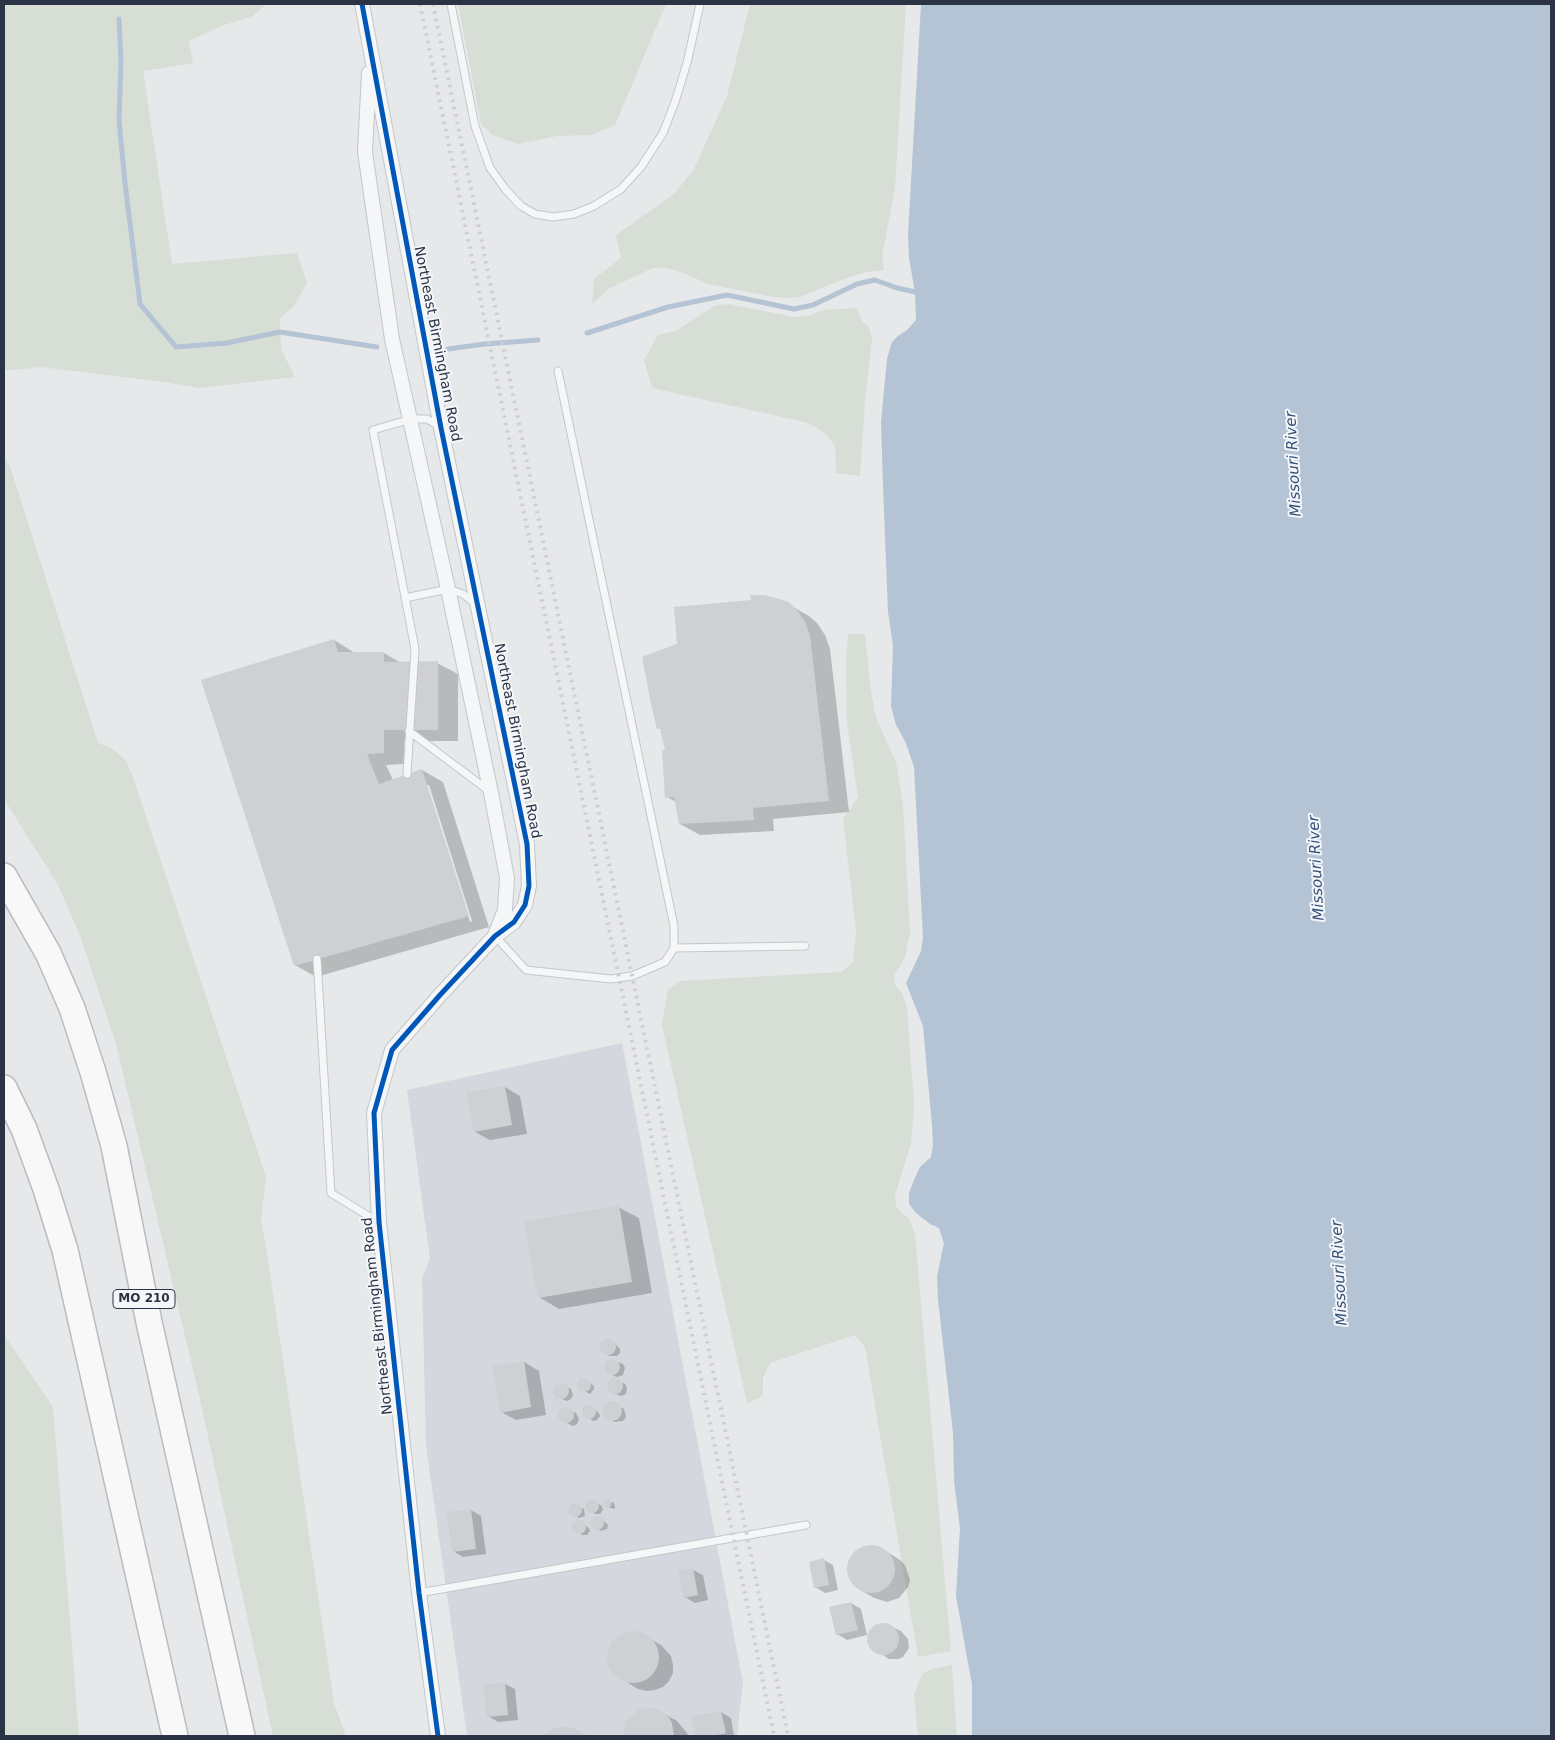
<!DOCTYPE html>
<html>
<head>
<meta charset="utf-8">
<style>
	body { margin:0 }
	#map { position:relative; width:1555px; height:1740px; overflow:hidden; background:#e6e8ea; font-family:"DejaVu Sans",sans-serif }
	canvas { display:block }
	.frame { position:absolute; inset:0; border:5px solid #2b3445; pointer-events:none }
</style>
</head>
<body>
<div id="map">
<canvas width="1555" height="1740"></canvas>
<div class="frame"></div>
</div>
<script>
const ctx = document.querySelector('canvas').getContext('2d');
ctx.lineJoin = 'round';
function paint(path, color) { ctx.fillStyle = color; ctx.fill(path, 'evenodd'); }
const poly = rows => new Path2D(rows.map(r => 'M' + r).join(''));
function stroke(path, color, width, dash) { ctx.strokeStyle = color; ctx.lineWidth = width; ctx.lineCap = dash ? 'butt' : 'round'; ctx.setLineDash(dash || []); ctx.stroke(path); }
function label(font, color, halo, rows, align = 'center') {
  ctx.font = font + ' "DejaVu Sans",sans-serif'; ctx.lineWidth = 4; ctx.setLineDash([]); ctx.textBaseline = 'middle'; ctx.strokeStyle = halo; ctx.fillStyle = color; for (const [text, x, y, turn = 0] of rows) {
    ctx.save(); ctx.translate(x, y); ctx.rotate((+turn || 0) * Math.PI / 180); ctx.textAlign = isNaN(turn) ? turn : align; if (halo) ctx.strokeText(text, 0, 0); ctx.fillText(text, 0, 0); ctx.restore();
  }
}
paint(poly([
	[622,1043,743,1683,737,1736,467,1736,426,1446,422,1279,430,1259,407,1090]
]), '#d4d7dd');
paint(poly([
	[4,4,266,4,253,16,221,26,189,41,193,63,143,71,172,264,297,253,307,283,294,306,280,318,281,349,295,377,199,388,164,382,41,367,4,371],
	[458,4,666,4,615,125,591,135,557,136,518,144,492,135,481,124],
	[750,4,906,4,895,188,882,257,884,270,866,272,844,279,799,297,785,298,768,296,708,284,684,273,666,268,653,268,610,288,592,304,594,279,621,258,616,235,675,193,694,169,727,96],
	[727,304,795,317,808,316,823,310,856,308,862,321,869,327,872,339,865,401,860,476,836,473,835,446,826,434,809,423,652,388,644,360,658,335,676,331,714,306],
	[4,457,10,466,98,743,113,749,126,761,134,780,266,1177,261,1219,267,1253,334,1703,346,1736,273,1736,199,1395,116,1044,81,938,57,883,4,799],
	[848,634,865,634,871,692,876,718,896,762,903,804,910,933,905,957,894,976,895,985,902,993,907,1008,914,1104,911,1143,895,1195,896,1206,902,1214,909,1218,915,1234,951,1651,918,1657,865,1347,855,1335,770,1363,763,1378,763,1396,747,1403,662,1025,668,990,681,981,841,972,853,962,856,931,843,819,858,797,847,722,846,661],
	[4,1335,53,1407,79,1736,4,1736],
	[952,1665,957,1736,918,1736,914,1695,922,1674,931,1669]
]), '#d6ded6');
paint(poly([
	[921,4,1551,4,1551,1736,972,1736,972,1685,956,1596,960,1528,954,1481,953,1433,938,1300,937,1276,944,1243,939,1228,930,1224,916,1213,909,1204,909,1193,914,1180,920,1167,931,1157,933,1145,932,1126,923,1026,906,983,921,951,923,938,914,767,905,741,896,725,891,706,893,646,888,612,883,485,881,422,887,359,892,342,898,336,907,330,916,320,915,292,909,258,908,235]
]), '#b4c4d5');
paint(poly([
	[788,604,809,616,817,623,825,635,830,649,849,812,773,819,774,831,700,835,680,824,676,802,667,797,666,751,662,730,658,728],
	[334,640,355,653,384,653,401,663,437,663,458,674,458,741,404,741,404,764,386,765,393,780,422,770,443,782,489,927,316,977,295,965],
	[426,785,429,785,472,921,470,922],
	[505,1087,520,1096,527,1134,490,1140,475,1132],
	[618,1207,639,1218,652,1293,559,1309,539,1297],
	[611,1340,620,1349,620,1353,617,1356,609,1356,601,1349,602,1344,604,1341],
	[613,1360,623,1364,625,1368,623,1375,618,1377,614,1376,606,1369,607,1362],
	[524,1362,539,1371,546,1415,516,1420,501,1412],
	[616,1379,625,1384,627,1388,626,1394,621,1396,611,1392,608,1388,610,1382],
	[586,1380,594,1386,594,1389,590,1394,580,1389,578,1386,580,1381],
	[559,1384,571,1389,573,1395,571,1399,567,1401,557,1397,554,1393,556,1387],
	[614,1403,624,1409,626,1417,623,1421,614,1422,605,1416,604,1410,609,1404],
	[587,1407,591,1407,599,1413,600,1416,597,1420,593,1421,585,1414,585,1410],
	[564,1409,576,1413,579,1419,577,1424,573,1426,561,1420,559,1415,561,1411],
	[607,1500,614,1503,615,1508,614,1509,605,1506,603,1503],
	[591,1501,594,1501,602,1506,603,1510,600,1514,595,1514,588,1508,588,1503],
	[573,1505,584,1509,585,1516,579,1518,570,1512,571,1507],
	[471,1510,481,1516,486,1554,463,1557,453,1551],
	[596,1518,604,1521,608,1525,607,1529,601,1531,592,1525,593,1520],
	[577,1522,581,1522,589,1528,590,1531,587,1535,582,1535,575,1529,575,1524],
	[869,1547,884,1550,900,1560,905,1565,910,1580,908,1587,899,1598,887,1602,874,1598,859,1589,850,1579,848,1566,856,1552,862,1548],
	[824,1560,833,1565,838,1590,825,1593,815,1587],
	[693,1570,703,1575,708,1600,695,1603,685,1597],
	[851,1603,861,1609,867,1635,847,1640,837,1634],
	[886,1624,901,1631,908,1639,909,1648,903,1657,899,1659,889,1659,871,1647,868,1638,869,1633,876,1626],
	[630,1633,645,1636,661,1645,671,1656,673,1665,673,1673,669,1681,663,1687,655,1690,647,1691,638,1689,615,1675,610,1668,608,1660,611,1645,623,1635],
	[505,1684,515,1689,518,1720,498,1722,488,1716],
	[661,1712,677,1721,687,1733,688,1736,624,1736,627,1721],
	[721,1712,731,1718,734,1736,696,1736,692,1718]
]), '#0003');
stroke(poly([
	[119,19,121,61,119,120,125,183,140,304,176,347,227,343,280,332,377,347],
	[587,333,668,307,727,295,794,309,813,305,857,284,875,280,897,288,920,293],
	[448,349,485,344,538,340]
]), '#b4c4d5', 5);
paint(poly([
	[750,595,765,595,789,602,797,610,805,622,810,636,829,801,753,808,754,820,679,824,674,797,665,798,662,750,665,750,660,729,657,729,651,704,642,657,677,644,674,607,751,600],
	[334,639,338,652,384,652,384,662,438,661,438,730,384,730,384,753,367,754,379,784,422,769,469,916,294,966,201,680],
	[505,1086,512,1125,474,1132,466,1092],
	[619,1205,632,1282,538,1298,524,1222],
	'600 1347a8 8 0 1 1 16 0a8 8 0 1 1-16 0Z',
	'604 1367a8 8 0 1 1 16 0a8 8 0 1 1-16 0Z',
	[524,1361,531,1407,500,1413,492,1366],
	'607 1386a8 8 0 1 1 16 0a8 8 0 1 1-16 0Z',
	'577 1385a7 7 0 1 1 14 0a7 7 0 1 1-14 0Z',
	'553 1391a8 8 0 1 1 16 0a8 8 0 1 1-16 0Z',
	'602 1411a10 10 0 1 1 20 0a10 10 0 1 1-20 0Z',
	'582 1412a7 7 0 1 1 14 0a7 7 0 1 1-14 0Z',
	'558 1415a8 8 0 1 1 16 0a8 8 0 1 1-16 0Z',
	'602.5 1503a4.5 4.5 0 1 1 9 0a4.5 4.5 0 1 1-9 0Z',
	'585 1506a7 7 0 1 1 14 0a7 7 0 1 1-14 0Z',
	'568 1510a7 7 0 1 1 14 0a7 7 0 1 1-14 0Z',
	[471,1509,476,1549,452,1552,447,1512],
	'590 1523a7 7 0 1 1 14 0a7 7 0 1 1-14 0Z',
	'572 1527a7 7 0 1 1 14 0a7 7 0 1 1-14 0Z',
	'847 1569a24 24 0 1 1 48 0a24 24 0 1 1-48 0Z',
	[824,1558,829,1585,814,1588,809,1562],
	[693,1568,698,1595,684,1598,678,1571],
	[851,1602,858,1630,836,1635,829,1607],
	'867 1639a16 16 0 1 1 32 0a16 16 0 1 1-32 0Z',
	'607 1657a26 26 0 1 1 52 0a26 26 0 1 1-52 0Z',
	[505,1682,508,1715,487,1717,483,1685],
	[646,1708,654,1708,661,1711,668,1716,672,1723,674,1736,623,1736,626,1721,638,1710],
	[721,1711,726,1733,712,1736,695,1736,691,1717],
	[561,1727,570,1727,579,1730,587,1736,544,1736,553,1729]
]), '#ced0d3');
const service = poly([
	[451,4,475,126,490,168,506,190,521,206,535,214,553,217,574,214,594,206,621,189,641,167,663,133,675,102,687,63,700,4],
	[405,598,448,589,463,594,476,604],
	[409,731,489,791],
	[407,774,415,649,373,430,411,419,427,419,441,427],
	[495,936,526,970,611,979,632,976,665,962,674,948,674,926,558,371],
	[674,948,805,946],
	[317,959,331,1193,378,1222],
	[419,1593,806,1525]
]);
const minor = poly([
	[362,4,441,428,527,844,529,886,525,905,514,922,495,936,440,995,392,1050,374,1113,379,1222,419,1593,438,1736],
	[369,73,365,152,392,339,448,589,491,793,507,878,505,910,495,935]
]);
const motorway = poly([
	[4,876,48,953,72,1008,93,1072,114,1146,149,1322,242,1736],
	[4,1088,24,1129,46,1189,65,1250,175,1736]
]);
stroke(service, '#c4c6c8', 9);
stroke(minor, '#c4c6c8', 16);
stroke(motorway, '#b8bbbf', 28);
stroke(service, '#f5f6f7', 7);
stroke(minor, '#f5f6f7', 14);
stroke(motorway, '#f8f8f8', 25);
stroke(poly([
	[420,4,774,1736],
	[433,4,788,1736]
]), '#cecfd2', 4, [2.5, 5]);
stroke(poly([
	[362,4,441,428,527,844,529,886,525,905,514,922,495,936,440,995,392,1050,374,1113,379,1222,419,1593,438,1736]
]), '#0057b8', 5);
for (const [x, y, w] of [
	[144,1299,62]
]) { const box = new Path2D(); box.roundRect(x - w / 2, y - 9.5, w, 19, 4); ctx.fillStyle = '#f4f6f9'; ctx.fill(box); stroke(box, '#2b3445', 1); }
label('bold 12px', '#2b3445', null, [
	["MO 210",144,1299]
]);
label('14px', '#2b3445', '#f4f6f9', [
	["Northeast Birmingham Road",437,344,79],
	["Northeast Birmingham Road",517,741,79],
	["Northeast Birmingham Road",378,1316,-96]
]);
label('italic 15px', '#34527a', '#f4f6f9', [
	["Missouri River",1294,464,-93],
	["Missouri River",1317,868,-93],
	["Missouri River",1340,1273,-93]
]);
</script>
</body>
</html>
